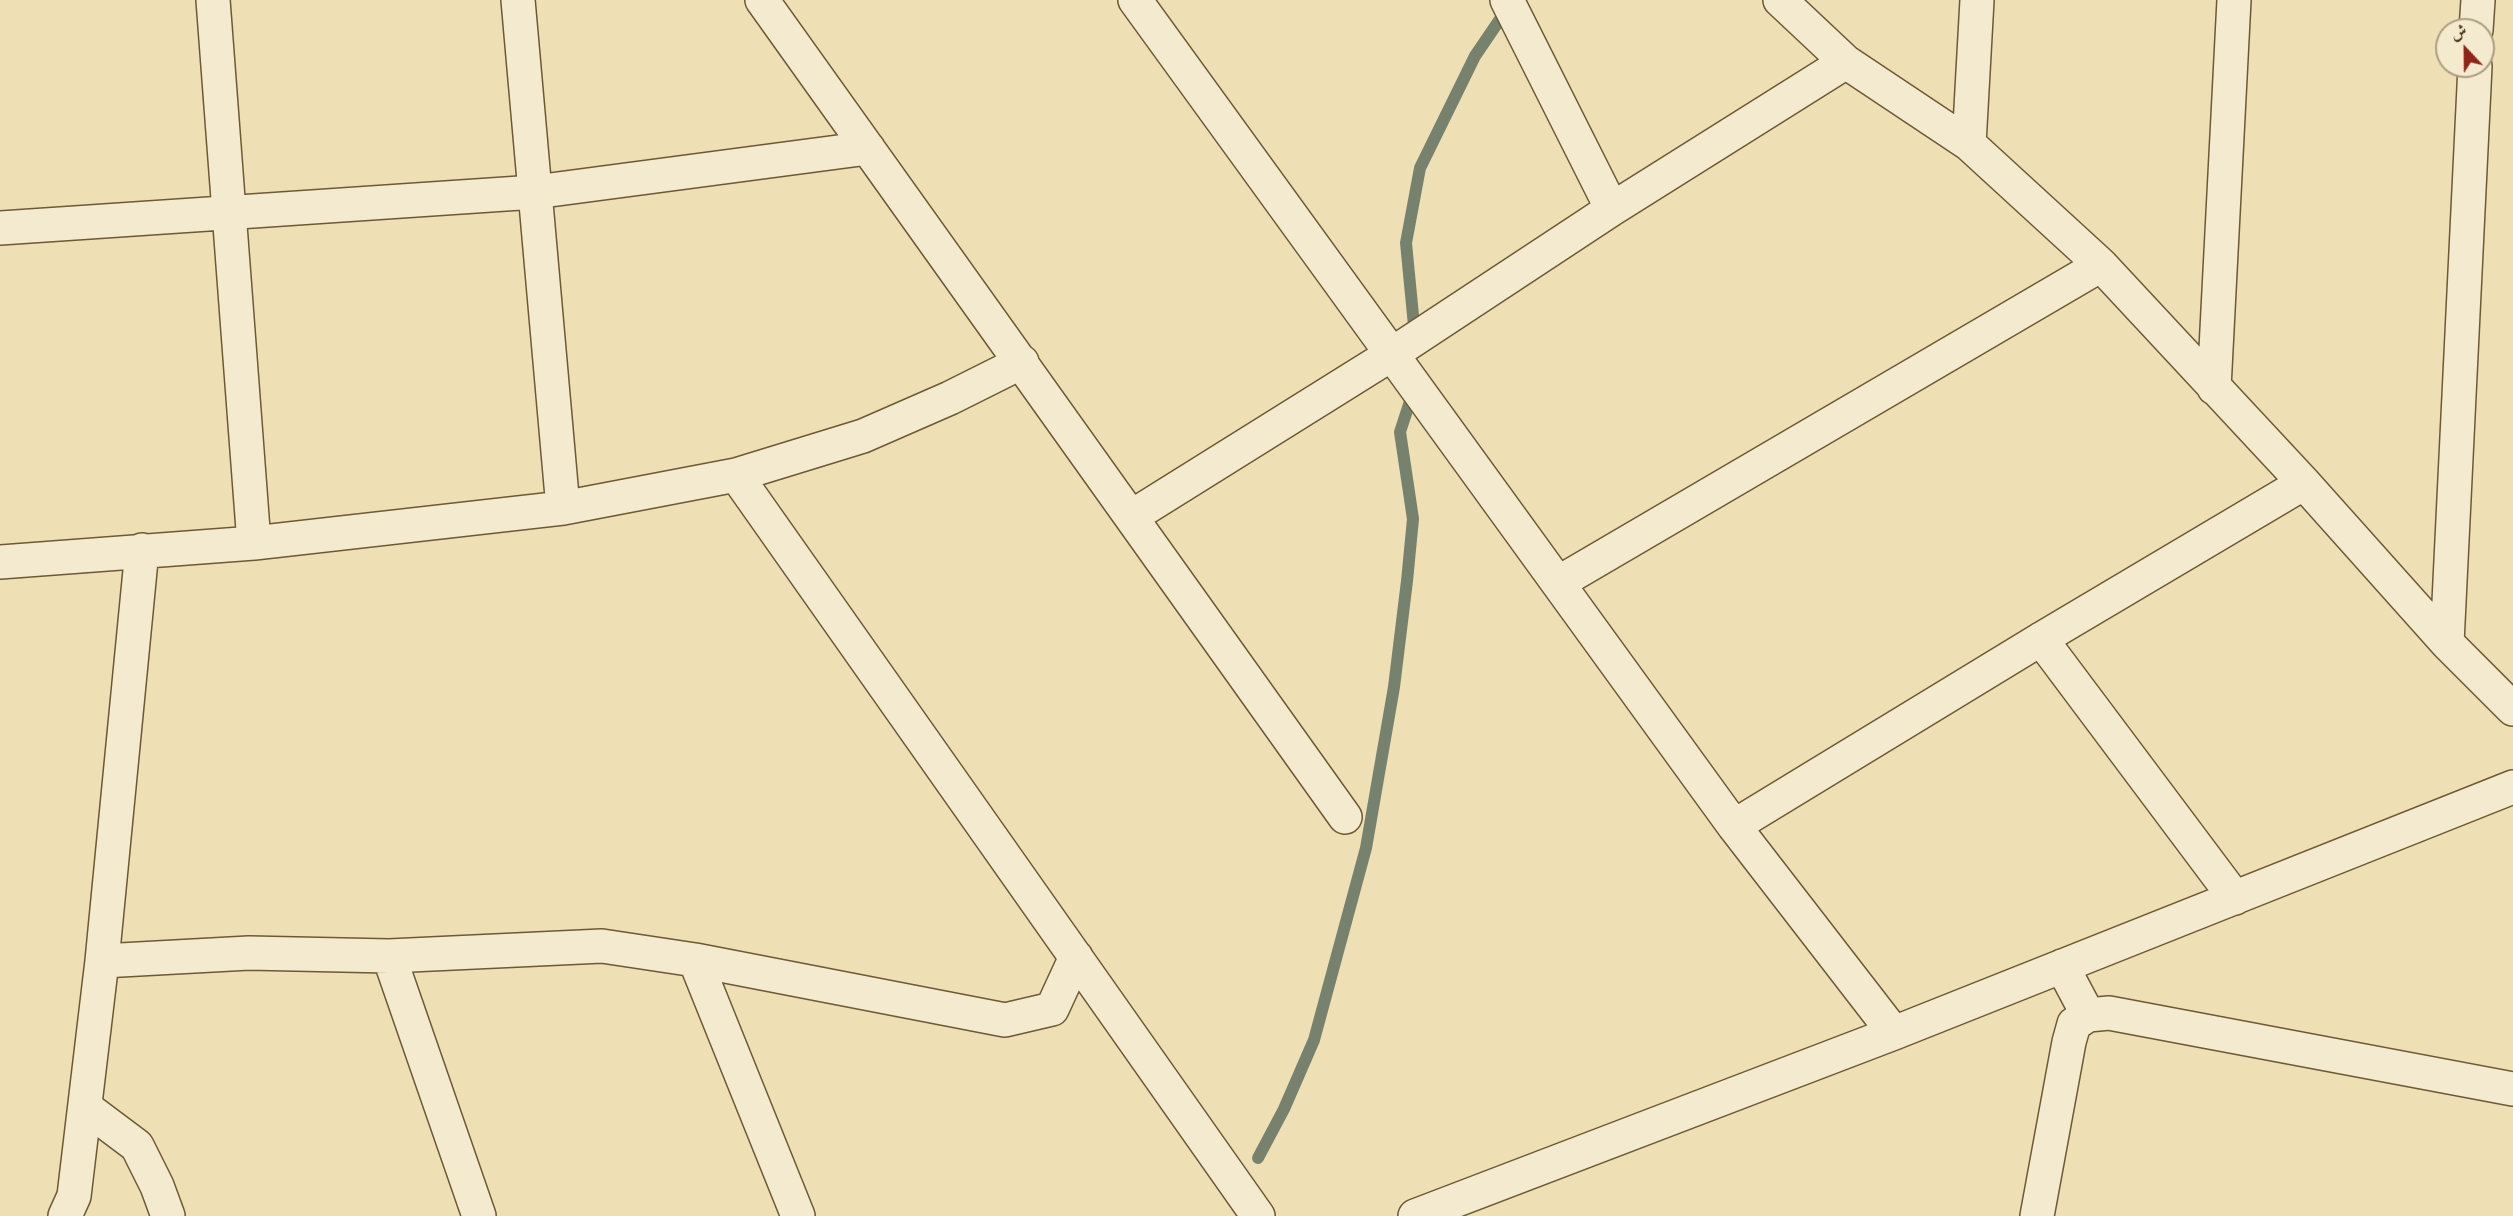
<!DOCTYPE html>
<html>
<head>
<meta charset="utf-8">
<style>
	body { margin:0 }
	#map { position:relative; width:2513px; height:1216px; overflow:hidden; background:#eedfb5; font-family:"IM FELL English",Amiri,serif }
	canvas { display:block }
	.north { position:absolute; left:2435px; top:18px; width:60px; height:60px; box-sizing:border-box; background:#f4eacf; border:2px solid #ad9e80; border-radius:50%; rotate:338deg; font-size:16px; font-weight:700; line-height:24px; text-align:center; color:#422c09 }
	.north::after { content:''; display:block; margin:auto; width:21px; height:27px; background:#8f2418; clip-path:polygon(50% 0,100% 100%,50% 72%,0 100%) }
</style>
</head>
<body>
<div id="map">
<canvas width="2513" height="1216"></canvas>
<div class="north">ش</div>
</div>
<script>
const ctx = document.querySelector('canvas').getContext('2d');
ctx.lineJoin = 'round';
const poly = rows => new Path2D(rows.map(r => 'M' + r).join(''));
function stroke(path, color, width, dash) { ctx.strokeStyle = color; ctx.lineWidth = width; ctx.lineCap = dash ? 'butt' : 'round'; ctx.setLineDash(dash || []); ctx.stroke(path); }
stroke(poly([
	[1415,336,1406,243,1420,168,1475,56,1507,9],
	[1258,1158,1284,1109,1314,1040,1366,848,1394,687,1407,581,1413,519,1400,432,1413,392]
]), '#76826d', 12);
const minor = poly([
	[213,0,254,543],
	[518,0,563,508],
	[762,0,1345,817],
	[1135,0,1734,826,1894,1033],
	[1507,0,1612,209],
	[1780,0,1846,62,1969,144,2101,265,2304,483,2447,643,2513,709],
	[2476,30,2478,0],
	[1969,144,1977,0],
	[0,228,535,192,868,148],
	[2214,388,2234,0],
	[736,475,1258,1216],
	[1131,517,1392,354,1612,209,1846,62],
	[0,562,254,543,563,508,736,475,863,436,950,398,1022,362],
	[1558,583,2101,265],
	[2041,639,2235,898],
	[2447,643,2475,66],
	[1734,826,2041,639,2304,483],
	[389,956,479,1216],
	[695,960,798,1216],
	[102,961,249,953,389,956,602,946,695,960,1005,1020,1052,1009,1076,957],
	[2062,966,2088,1015],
	[85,1107,137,1146,157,1186,168,1216],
	[65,1216,74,1196,102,961,142,550],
	[1415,1216,1894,1033,2513,787],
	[2037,1216,2069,1042,2074,1024,2088,1015,2109,1013,2513,1089]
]);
stroke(minor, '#6d5934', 36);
stroke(minor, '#f4eacf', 33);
</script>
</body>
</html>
